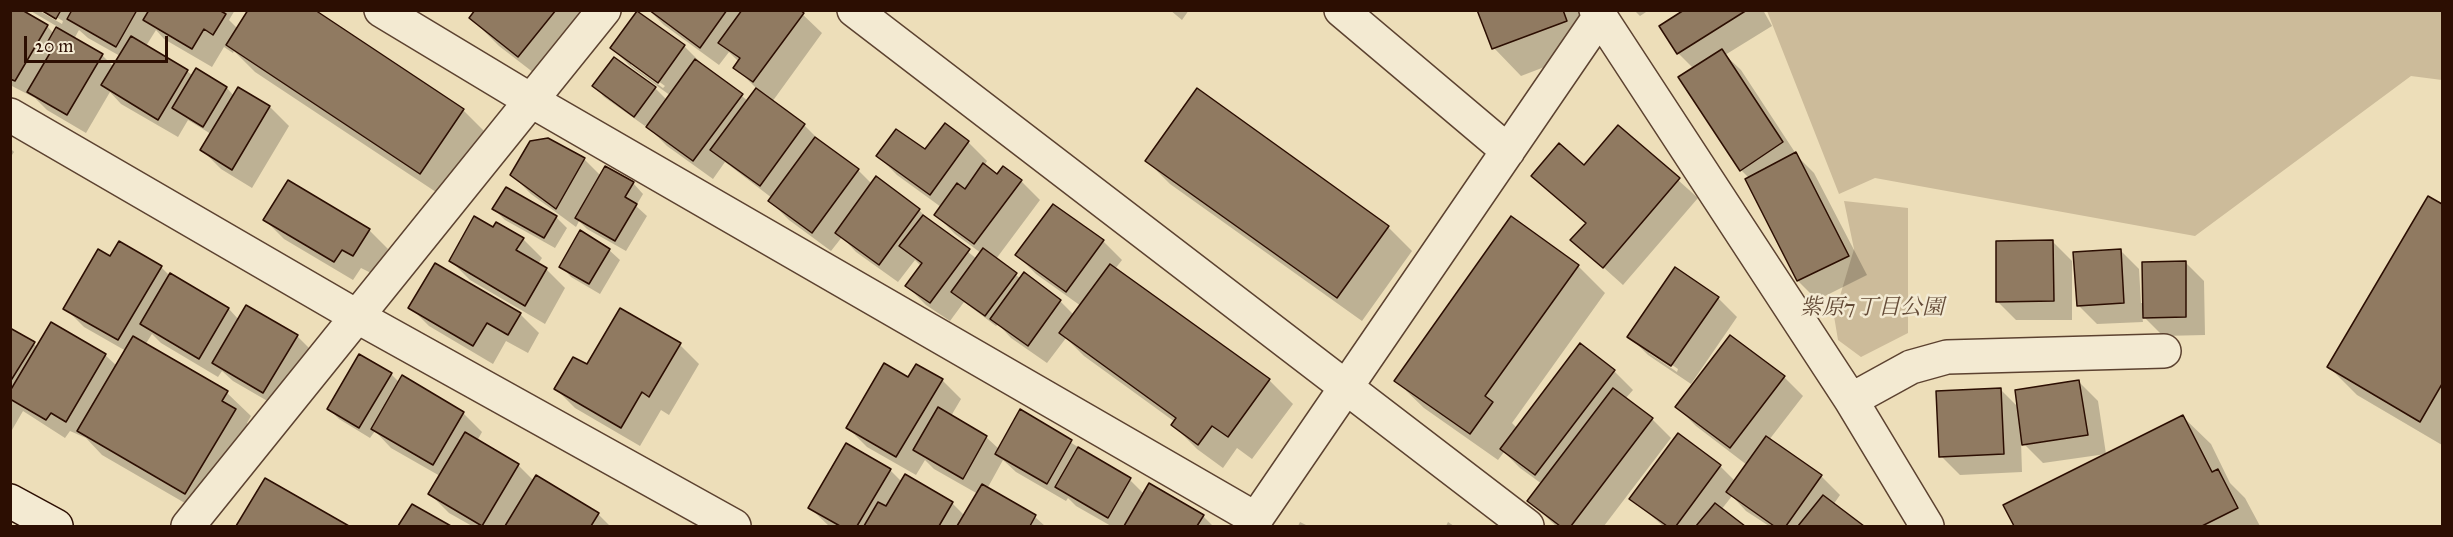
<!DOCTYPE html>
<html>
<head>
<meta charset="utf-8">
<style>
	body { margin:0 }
	#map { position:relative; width:2453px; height:537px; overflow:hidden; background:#eddeb9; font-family:"IM FELL Great Primer",serif }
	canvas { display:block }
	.frame { position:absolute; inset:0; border:12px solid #2c0e02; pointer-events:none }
	.scale { position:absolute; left:24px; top:36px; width:144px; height:27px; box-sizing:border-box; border:3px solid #2c0e02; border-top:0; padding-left:8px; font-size:18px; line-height:21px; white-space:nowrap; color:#2c0e02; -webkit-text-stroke:4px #f3ead2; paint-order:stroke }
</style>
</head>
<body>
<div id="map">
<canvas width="2453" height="537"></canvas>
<div class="frame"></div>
<div class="scale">20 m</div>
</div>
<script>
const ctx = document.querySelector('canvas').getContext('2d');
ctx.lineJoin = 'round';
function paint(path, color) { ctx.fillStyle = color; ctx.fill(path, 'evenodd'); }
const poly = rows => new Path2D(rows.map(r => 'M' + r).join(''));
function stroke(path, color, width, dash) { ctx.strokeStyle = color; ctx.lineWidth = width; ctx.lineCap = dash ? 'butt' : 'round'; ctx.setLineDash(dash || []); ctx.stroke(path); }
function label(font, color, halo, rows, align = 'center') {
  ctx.font = font + ' "IM FELL Great Primer","Noto Serif JP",serif'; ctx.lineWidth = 5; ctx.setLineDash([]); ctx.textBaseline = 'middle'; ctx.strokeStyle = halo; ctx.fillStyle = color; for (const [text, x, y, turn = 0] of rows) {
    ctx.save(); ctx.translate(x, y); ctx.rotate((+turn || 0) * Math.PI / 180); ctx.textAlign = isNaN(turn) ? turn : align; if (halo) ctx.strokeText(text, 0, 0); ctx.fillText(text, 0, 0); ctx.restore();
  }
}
paint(poly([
	[1767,11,2442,11,2442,80,2411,76,2195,236,1875,178,1839,194],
	[1844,201,1908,208,1908,333,1861,357,1838,340,1834,316,1854,249]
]), '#ccbb9a');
paint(poly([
	[10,10,47,26,54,34,58,27,29,10,38,10,62,24,63,21,44,10,235,10,229,20,238,29,463,110,490,137,448,200,255,72,234,51,233,53,224,47,212,67,164,39,156,30,146,46,187,71,193,76,197,70,227,88,234,96,238,89,270,107,289,126,252,188,221,169,202,150,211,134,188,120,178,137,121,104,110,92,86,133,47,110,35,98,10,85],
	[79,30,88,38,120,56,114,67,102,55,74,39],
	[477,10,605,10,547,83,499,46,471,18],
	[649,10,798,10,822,33,772,102,804,125,823,144,858,170,872,184,919,210,935,226,977,259,981,253,955,234,936,215,941,207,897,175,878,156,925,151,968,142,987,161,984,166,998,176,1003,168,1021,181,1040,200,996,259,1021,279,1024,274,1060,301,1074,315,1081,306,1036,274,1017,255,1103,241,1122,260,1115,269,1269,380,1293,404,1252,459,1237,448,1223,468,1197,449,1173,425,1175,422,1084,356,1066,338,1047,363,1011,338,998,324,996,326,964,302,950,321,926,305,907,286,922,267,915,260,898,282,856,252,842,237,831,251,789,220,770,201,772,198,725,162,713,179,667,146,646,125,645,126,604,97,594,86,655,88,667,100,671,96,631,67,612,48,684,46,703,65,748,101,757,89,735,67,739,62,729,52,719,65,664,25],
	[631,61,665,86,663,88,631,65],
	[1170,10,1189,10,1182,20],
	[1479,10,1579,10,1594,48,1521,76,1494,48],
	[1634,10,1649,10,1640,16],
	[1686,10,1763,10,1772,26,1725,55,1741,70,1798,157,1814,173,1867,275,1817,300,1798,281,1747,179,1749,178,1741,170,1694,69,1678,53],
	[1619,127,1698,198,1623,285,1573,240,1586,224,1533,176,1584,167],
	[10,148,14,152,10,158],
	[584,159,601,176,633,183,643,194,636,206,647,216,626,251,587,229,579,221,576,227,531,194,512,175],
	[1147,161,1388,227,1412,251,1362,321,1170,184],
	[289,182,369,230,388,249,373,274,361,268,353,280,284,239,265,220],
	[2429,198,2442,206,2442,445,2357,395,2329,367],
	[494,209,556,217,567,228,555,248,505,220],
	[493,229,523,239,542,258,538,264,546,269,565,288,545,324,470,280,451,261],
	[2053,242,2072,261,2072,320,2016,320,1997,301],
	[609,250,620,260,600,294,571,277,561,266],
	[2120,250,2139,269,2141,303,2144,303,2185,262,2204,281,2205,335,2163,336,2142,315,2143,322,2097,324,2078,305],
	[110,258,161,267,170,276,229,309,239,320,297,336,316,355,283,410,233,381,222,371,218,377,161,343,152,334,145,345,227,393,251,416,247,423,258,434,209,517,102,455,86,438,70,431,65,438,23,411,12,430,10,429,10,330,38,347,105,355,117,366,126,351,84,327,65,308],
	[435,265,520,314,539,333,528,353,506,341,493,364,429,326,410,307],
	[1578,266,1605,293,1512,423,1517,428,1614,371,1633,390,1625,399,1652,419,1671,438,1604,526,1556,526,1529,501,1542,484,1520,468,1504,452,1498,460,1424,408,1396,381],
	[1718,298,1737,317,1691,384,1648,355,1629,336],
	[1649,349,1678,369,1677,372,1649,353],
	[680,345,699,364,669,415,661,410,640,446,575,408,556,389,588,366],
	[391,374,400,383,463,413,482,432,477,441,518,465,534,481,598,514,610,526,472,526,449,513,430,494,440,476,391,448,375,431,370,438,339,419,329,409],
	[1784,377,1803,396,1769,440,1821,476,1840,495,1833,505,1862,526,1769,526,1746,511,1732,496,1721,510,1743,526,1663,526,1631,498,1679,435,1720,466,1735,481,1747,465,1696,426,1677,407],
	[909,379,942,380,961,399,951,416,986,437,999,449,1021,411,1130,480,1144,494,1203,516,1213,526,1111,526,1076,506,1068,498,1066,501,1016,472,1003,460,987,489,1035,517,1045,526,829,526,810,508,890,470,902,482,952,503,965,516,978,494,934,469,925,460,916,475,867,447,848,428],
	[2079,382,2098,401,2106,454,2043,463,2021,441,2022,472,1960,475,1941,456,2001,390,2019,408],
	[2183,417,2211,444,2230,483,2245,498,2260,526,2016,526,2005,506],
	[266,480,346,526,238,526],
	[413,506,448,526,400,526],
	[1300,522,1308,526,1298,526],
	[1448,522,1454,526,1446,526]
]), '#0003');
const building = poly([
	[10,10,22,10,48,25,15,81,10,79,10,10],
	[41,10,61,10,56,19,41,10],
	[72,10,137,10,116,47,67,19,72,10],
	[149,10,219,10,226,14,213,35,204,29,192,49,143,20,149,10],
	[248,10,315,10,464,109,420,174,226,45,248,10],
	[475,10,556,10,518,57,469,18,475,10],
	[649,10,727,10,700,48,649,10],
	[742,10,800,10,804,13,753,82,733,68,740,58,718,43,742,10],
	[1477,10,1563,10,1567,21,1492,49,1477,10],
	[1684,10,1747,10,1677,54,1659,26,1684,10],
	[637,11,685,45,658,83,610,48,637,11],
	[56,27,103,54,67,115,27,92,50,53,43,50,56,27],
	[131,36,188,70,158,120,101,85,131,36],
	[1722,49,1783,142,1740,171,1678,77,1722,49],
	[614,57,656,87,634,117,592,86,614,57],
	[695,59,743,94,693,161,646,127,695,59],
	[196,68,227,87,203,127,172,108,196,68],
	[238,87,270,106,232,170,200,150,238,87],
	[756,88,805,124,760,186,710,150,756,88],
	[1197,88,1389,226,1337,298,1145,161,1197,88],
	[945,123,969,141,930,195,876,156,896,129,925,149,945,123],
	[1618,125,1680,178,1603,268,1570,240,1586,223,1531,176,1559,143,1584,165,1618,125],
	[815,137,859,169,812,233,768,201,815,137],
	[548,138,585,158,556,209,510,175,530,141,548,138],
	[1796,152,1849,256,1797,281,1745,179,1796,152],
	[983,163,997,174,1003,166,1022,180,974,244,934,215,957,183,965,189,983,163],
	[605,166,634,182,625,197,637,204,615,241,575,218,605,166],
	[876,176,920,209,879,265,835,233,876,176],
	[288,180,370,229,353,256,342,250,334,262,263,220,288,180],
	[506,187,557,216,544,238,492,209,506,187],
	[2428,196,2442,204,2442,384,2420,422,2327,367,2428,196],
	[1053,204,1104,240,1066,292,1015,255,1053,204],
	[923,215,970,249,930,303,905,286,922,263,899,246,923,215],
	[474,216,493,227,496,222,524,238,516,250,547,268,525,306,449,261,474,216],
	[1511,216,1579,265,1485,396,1493,402,1470,434,1394,381,1511,216],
	[580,230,610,249,589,284,559,267,580,230],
	[2053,240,2054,301,1996,302,1996,241,2053,240],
	[119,241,162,266,118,340,63,309,98,249,110,256,119,241],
	[983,248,1017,273,985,316,951,292,983,248],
	[2121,249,2124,303,2077,306,2073,252,2121,249],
	[2186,261,2186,317,2143,318,2142,262,2186,261],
	[435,263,521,313,508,335,487,323,473,346,408,308,435,263],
	[1110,264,1270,379,1228,437,1212,426,1198,445,1171,425,1176,418,1059,333,1110,264],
	[1675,267,1719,297,1671,366,1627,337,1675,267],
	[1024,272,1061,300,1028,346,990,319,1024,272],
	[170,273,229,308,199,359,140,324,170,273],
	[246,305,298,335,263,393,212,363,246,305],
	[620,308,681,343,649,397,642,392,621,428,554,389,573,357,587,364,620,308],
	[51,322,106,354,66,422,51,413,46,420,10,399,10,391,51,322],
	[10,328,35,342,10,382,10,328],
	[1730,335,1785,376,1730,448,1675,407,1730,335],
	[133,336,228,391,222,401,236,409,185,494,77,431,133,336],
	[1580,343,1615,370,1535,475,1500,449,1580,343],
	[359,354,392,373,359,428,327,409,359,354],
	[884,363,908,377,916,364,943,379,896,457,846,428,884,363],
	[402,375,464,412,433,465,371,429,402,375],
	[2079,380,2088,435,2022,445,2015,390,2079,380],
	[1613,388,1653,418,1571,526,1560,526,1527,501,1613,388],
	[2001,388,2004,454,1939,457,1936,391,2001,388],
	[938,407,987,436,963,479,913,450,938,407],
	[1020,409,1072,440,1047,484,995,454,1020,409],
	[2183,415,2212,472,2218,469,2238,508,2202,526,2014,526,2003,505,2183,415],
	[465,432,519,464,482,526,428,494,465,432],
	[1678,433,1721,465,1676,526,1667,526,1629,499,1678,433],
	[1766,436,1822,475,1786,526,1774,526,1726,492,1766,436],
	[846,443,891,469,857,526,840,526,808,508,846,443],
	[1078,447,1131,478,1108,518,1055,487,1078,447],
	[905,474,953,502,939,526,864,526,878,502,886,506,905,474],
	[536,475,599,513,591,526,505,526,536,475],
	[265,478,349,526,236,526,265,478],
	[1149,483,1204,515,1197,526,1124,526,1149,483],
	[982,484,1036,515,1030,526,957,526,982,484],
	[1823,495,1864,526,1798,526,1823,495],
	[1715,503,1745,526,1696,526,1715,503],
	[412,504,451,526,398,526,412,504]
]);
paint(building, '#907a61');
stroke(building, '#2c0e02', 1.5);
const street = poly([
	[381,10,532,101,1256,519],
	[854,10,1527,526],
	[1341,10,1508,151],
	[1596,10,1851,400,1927,526],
	[10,115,358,317,734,526],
	[1851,400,1911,367,1947,357,2164,351],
	[188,526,604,10],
	[1251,526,1600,16]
]);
const secondary = poly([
	[10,501,56,526]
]);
stroke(street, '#5c4230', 36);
stroke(secondary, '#2c0e02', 36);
stroke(street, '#f3ead2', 33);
stroke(secondary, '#f3ead2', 33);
label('italic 22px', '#644b37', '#f3ead2', [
	["紫原7丁目公園",1872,309]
]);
</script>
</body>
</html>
